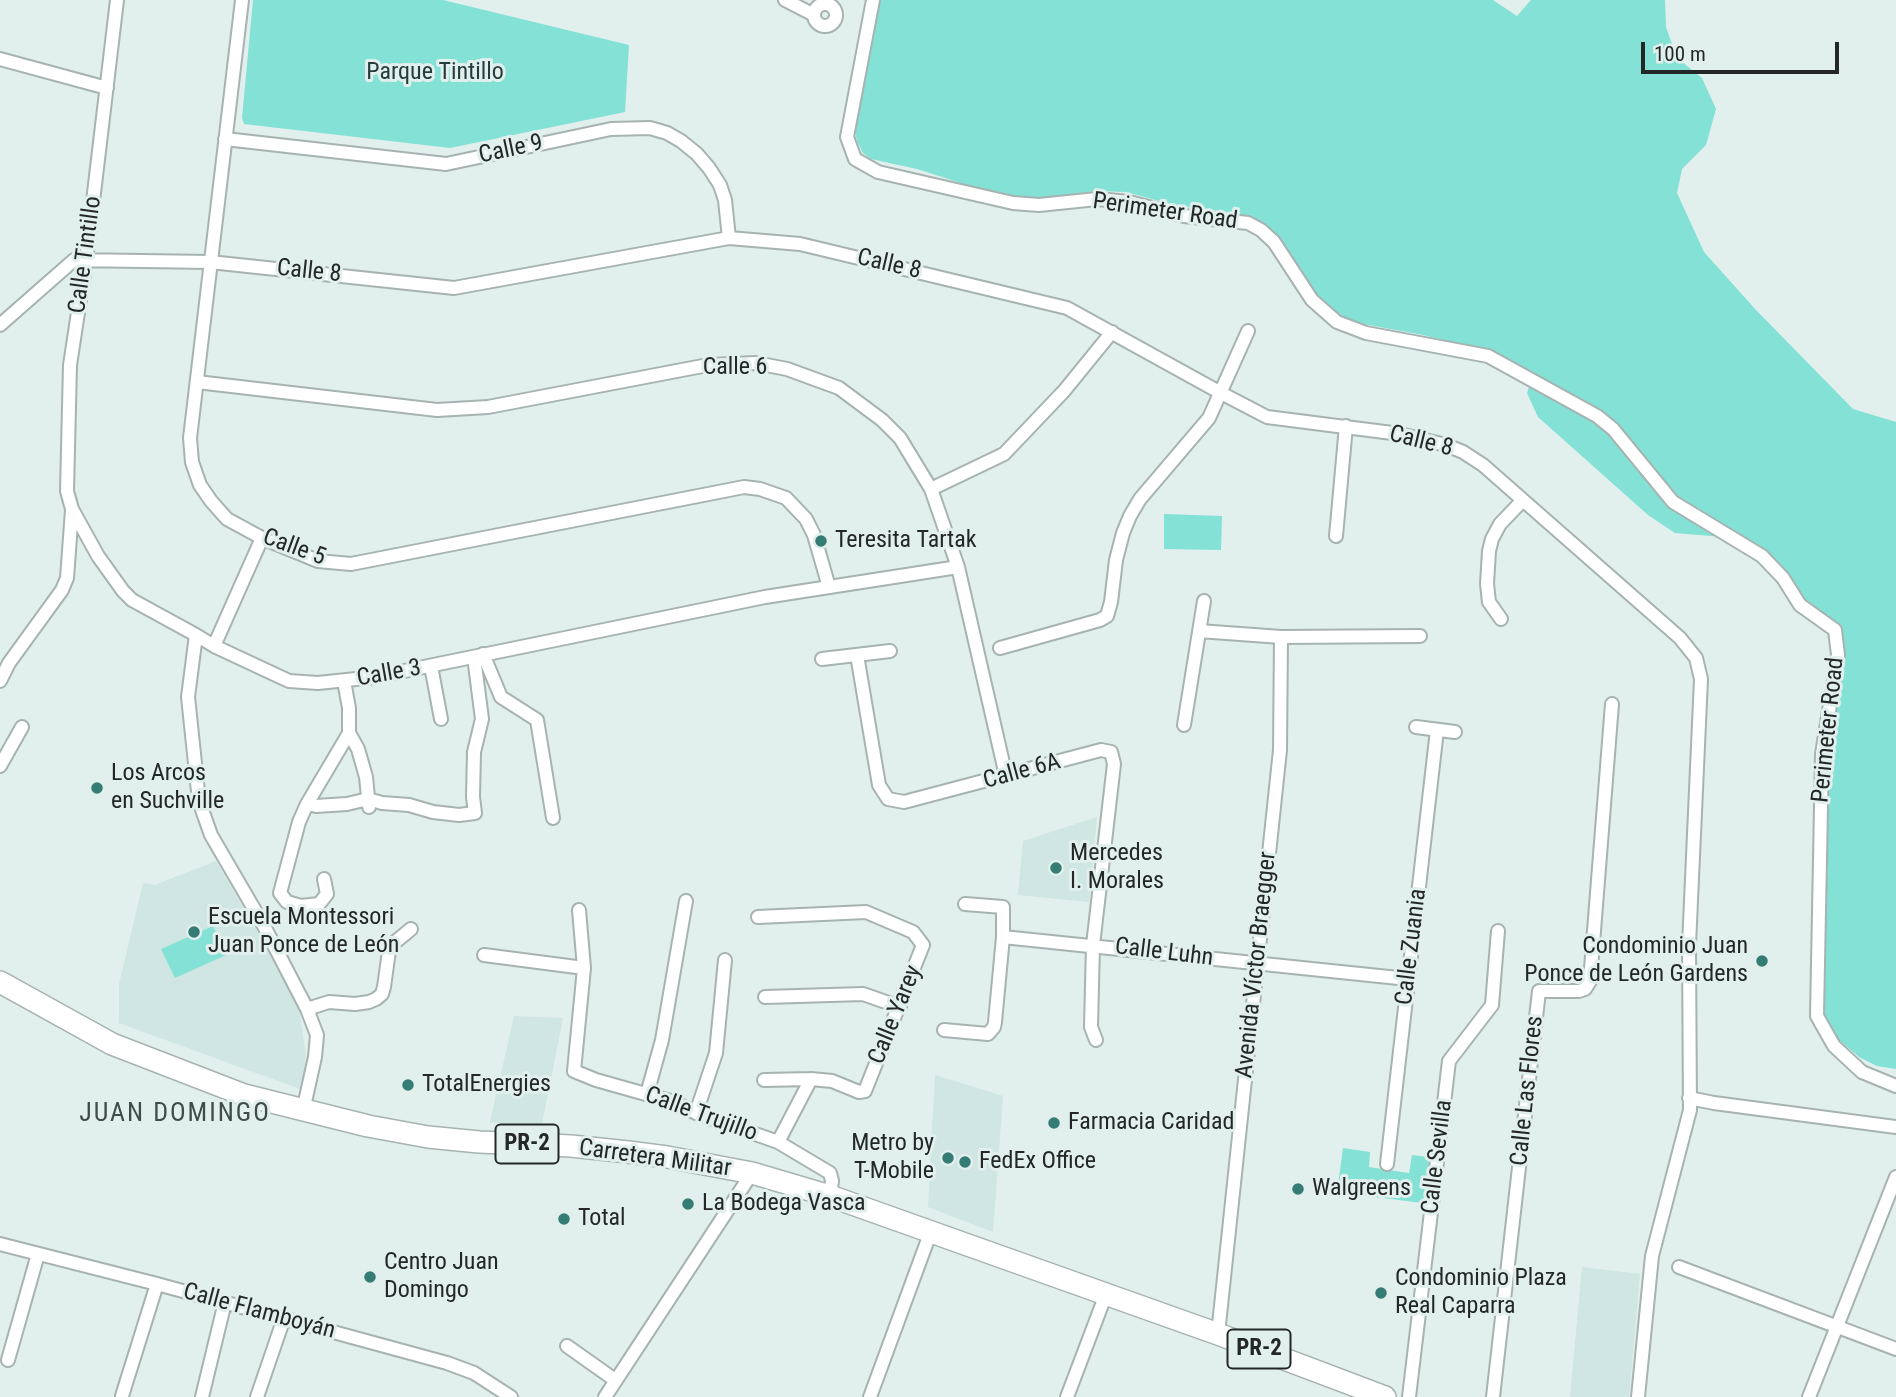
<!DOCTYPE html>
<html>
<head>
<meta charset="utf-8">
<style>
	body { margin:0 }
	#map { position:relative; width:1896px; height:1397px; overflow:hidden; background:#e1efed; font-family:"Roboto Condensed",sans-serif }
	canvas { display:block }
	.scale { position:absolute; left:1641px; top:42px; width:198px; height:32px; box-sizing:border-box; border:4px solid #232827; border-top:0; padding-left:9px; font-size:21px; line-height:24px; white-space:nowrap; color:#232827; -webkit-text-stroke:5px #e1efed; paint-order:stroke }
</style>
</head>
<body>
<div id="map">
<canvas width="1896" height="1397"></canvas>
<div class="scale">100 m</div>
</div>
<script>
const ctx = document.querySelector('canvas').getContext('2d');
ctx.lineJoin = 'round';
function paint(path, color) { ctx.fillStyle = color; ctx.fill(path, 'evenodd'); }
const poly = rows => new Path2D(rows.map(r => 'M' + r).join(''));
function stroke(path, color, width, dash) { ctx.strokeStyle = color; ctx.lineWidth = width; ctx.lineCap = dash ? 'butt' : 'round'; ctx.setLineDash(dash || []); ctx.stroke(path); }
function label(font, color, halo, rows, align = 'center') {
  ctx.font = font + ' "Roboto Condensed",sans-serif'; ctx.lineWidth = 6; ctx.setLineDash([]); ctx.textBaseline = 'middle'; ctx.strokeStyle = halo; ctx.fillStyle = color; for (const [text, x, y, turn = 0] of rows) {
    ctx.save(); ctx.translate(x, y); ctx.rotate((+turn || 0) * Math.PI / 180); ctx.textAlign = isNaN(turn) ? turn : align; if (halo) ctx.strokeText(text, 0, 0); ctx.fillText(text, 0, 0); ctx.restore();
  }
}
paint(poly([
	[1097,817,1089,902,1018,895,1023,841],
	[216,861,288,984,299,1009,306,1055,303,1082,300,1089,119,1023,119,984,143,883,155,885],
	[514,1016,563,1018,541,1128,490,1122],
	[935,1075,1003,1096,993,1232,928,1207],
	[1582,1267,1640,1274,1629,1397,1570,1397]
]), '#cfe6e2');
paint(poly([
	[253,0,443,0,629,45,625,112,450,148,244,124,242,118],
	[879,0,1493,0,1517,16,1531,0,1665,0,1666,27,1677,58,1702,78,1716,109,1706,145,1682,169,1677,193,1704,252,1756,310,1853,409,1896,422,1896,1069,1877,1066,1859,1057,1839,1040,1828,1023,1822,1007,1830,725,1845,655,1842,638,1797,603,1757,558,1723,537,1675,533,1648,515,1538,417,1527,393,1533,374,1493,351,1478,349,1423,335,1347,321,1337,318,1249,218,1236,213,1178,206,1126,192,1095,191,1051,197,1017,198,995,194,917,169,871,159,863,153,857,141,855,130,858,105],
	[1164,514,1222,516,1221,550,1164,549],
	[213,926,226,955,175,978,161,949],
	[1343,1148,1370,1152,1369,1167,1409,1173,1412,1155,1435,1158,1430,1204,1337,1192]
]), '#83e1d6');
const minor = poly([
	[117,0,86,260,70,365,67,491,72,509,98,556,123,591,132,600,196,635,214,646,289,681,318,683,375,677,765,597,958,567],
	[242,0,190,438,192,462,200,485,211,501,227,519,262,538,318,561,351,564,744,487,760,489,786,498,806,519,814,535,829,587],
	[785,0,814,15],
	[873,0,847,137,855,159,878,172,1013,203,1039,205,1097,199,1129,202,1184,216,1248,223,1261,230,1274,242,1312,300,1337,322,1366,333,1488,356,1597,416,1613,429,1673,502,1762,556,1783,578,1800,605,1835,630,1838,655,1822,754,1817,1016,1834,1046,1862,1072,1896,1086],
	'814 15a11 11 0 1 1 22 0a11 11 0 1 1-22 0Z',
	[0,59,107,88],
	[225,139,446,164,611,129,650,128,667,133,681,141,697,154,709,168,720,185,725,200,729,238],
	[0,325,74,260,210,262,454,288,729,238,800,244,1067,308,1221,393,1267,417,1400,434,1446,445,1463,452,1483,465,1680,638,1696,658,1701,679,1689,945,1690,1110,1652,1256,1638,1397],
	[197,382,437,410,488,407,708,365,756,363,787,369,839,388,882,420,900,438,931,489,958,567,1006,776],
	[931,489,1004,454,1064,391,1112,332],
	[1336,536,1346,426],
	[1501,619,1489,602,1487,584,1489,551,1492,539,1500,524,1523,500],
	[1199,631,1281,637,1420,636],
	[196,635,188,697,199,801,211,835,264,926,307,1009,317,1035,315,1057,303,1111],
	[214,646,262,538],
	[1000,648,1100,620,1107,616,1111,602,1116,560,1123,533,1130,516,1140,499,1209,418,1248,331],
	[483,654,501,697,537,720,553,818],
	[857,655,879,785,888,799,904,802,1101,750,1111,752,1114,764,1093,945,1091,1027,1096,1040],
	[822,659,890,651],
	[431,666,441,719],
	[0,681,9,663,62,590,67,578,72,510],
	[1184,725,1204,601],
	[1416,727,1455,732],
	[349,733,358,749,366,777,369,807],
	[0,766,22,727],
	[307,804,316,806,347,804,368,799,382,803,409,805,433,812,459,815,475,813,473,797,474,752,482,719,474,657],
	[324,879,327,894,319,904,301,906,287,902,280,893,299,822,307,804,349,733,349,708,344,681],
	[579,910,584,968,574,1071,596,1080,674,1102,696,1113,778,1142,830,1173,832,1181,830,1196],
	[758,917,866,912,913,932,923,945,865,1091,859,1092,832,1081,811,1079,778,1142],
	[1003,937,1408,979],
	[484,955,584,968],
	[765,997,863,994,900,1007],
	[307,1009,329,1002,355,1004,369,1002,376,999,382,994,384,987,389,951,394,943,411,929],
	[944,1030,988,1034,994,1027,995,1022,1003,937,1003,907,965,904],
	[764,1080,811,1079],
	[647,1094,662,1040,686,901],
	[1689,1098,1714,1103,1896,1127],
	[696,1113,716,1053,725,960],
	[1387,1164,1437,730],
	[0,1244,157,1284,447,1363,474,1373,511,1397],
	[1679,1267,1896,1349],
	[1218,1334,1280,750,1281,637],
	[567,1346,615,1380],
	[8,1360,38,1254],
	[122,1396,157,1284],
	[202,1397,225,1302],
	[257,1397,284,1318],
	[605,1397,752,1173],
	[870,1397,931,1231],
	[1067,1397,1106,1294],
	[1409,1397,1449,1061,1492,1005,1498,931],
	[1493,1397,1539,991,1579,991,1585,989,1590,981,1612,704],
	[1809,1397,1896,1177]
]);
const primary = poly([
	[0,982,112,1044,244,1095,368,1126,428,1137,479,1142,571,1146,628,1152,667,1157,752,1173,830,1196,1218,1334,1385,1397]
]);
stroke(minor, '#a6b3b1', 16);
stroke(primary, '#a6b3b1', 24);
stroke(minor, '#fff', 12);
stroke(primary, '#fff', 21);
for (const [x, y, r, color] of [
	[821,541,7,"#357c75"],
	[97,788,7,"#357c75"],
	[1056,868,7,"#357c75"],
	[194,932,7,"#357c75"],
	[1762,961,7,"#357c75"],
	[408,1085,7,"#357c75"],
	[1054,1123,7,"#357c75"],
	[948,1158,7,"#357c75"],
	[965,1162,7,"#357c75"],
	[1298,1189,7,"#357c75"],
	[688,1204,7,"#357c75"],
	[564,1219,7,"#357c75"],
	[370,1277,7,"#357c75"],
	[1381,1293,7,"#357c75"]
]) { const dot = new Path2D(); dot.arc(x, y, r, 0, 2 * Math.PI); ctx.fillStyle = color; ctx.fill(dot); stroke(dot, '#e1efed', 2.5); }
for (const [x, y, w] of [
	[527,1144,63],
	[1259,1349,63]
]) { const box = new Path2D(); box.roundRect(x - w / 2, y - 19.5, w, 39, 5); ctx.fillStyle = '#e1efed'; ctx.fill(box); stroke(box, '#232827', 2); }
label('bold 23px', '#232827', null, [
	["PR-2",527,1144],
	["PR-2",1259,1349]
]);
label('24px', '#243d3a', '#e1efed', [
	["Parque Tintillo",435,73]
]);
label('24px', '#232827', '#e1efed', [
	["Calle 9",511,150,-12],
	["Perimeter Road",1165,212,8],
	["Calle Tintillo",86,255,-82],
	["Calle 8",889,265,13],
	["Calle 8",309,272,6],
	["Calle 6",735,368],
	["Calle 8",1421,442,14],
	["Calle 5",294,548,20],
	["Calle 3",389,674,-10],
	["Perimeter Road",1829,730,-84],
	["Calle 6A",1022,772,-15],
	["Calle Zuania",1412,947,-83],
	["Calle Luhn",1164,953,7],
	["Avenida Víctor Braegger",1257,965,-84],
	["Calle Yarey",896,1015,-68],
	["Calle Las Flores",1528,1091,-84],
	["Calle Trujillo",701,1115,20],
	["Calle Sevilla",1438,1157,-83],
	["Carretera Militar",655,1159,8],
	["Calle Flamboyán",259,1312,15]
]);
label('24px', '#232827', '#e1efed', [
	["Teresita Tartak",835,541],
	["Los Arcos",111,774],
	["en Suchville",111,802],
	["Mercedes",1070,854],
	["I. Morales",1070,882],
	["Escuela Montessori",208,918],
	["Juan Ponce de León",208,946],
	["Condominio Juan",1748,947,"right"],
	["Ponce de León Gardens",1748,975,"right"],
	["TotalEnergies",422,1085],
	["Farmacia Caridad",1068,1123],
	["Metro by",934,1144,"right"],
	["T-Mobile",934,1172,"right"],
	["FedEx Office",979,1162],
	["Walgreens",1312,1189],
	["La Bodega Vasca",702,1204],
	["Total",578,1219],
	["Centro Juan",384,1263],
	["Domingo",384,1291],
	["Condominio Plaza",1395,1279],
	["Real Caparra",1395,1307]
], 'left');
ctx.letterSpacing = '2px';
label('26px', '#404c4a', '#e1efed', [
	["JUAN DOMINGO",175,1114]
]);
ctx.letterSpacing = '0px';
</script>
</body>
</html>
